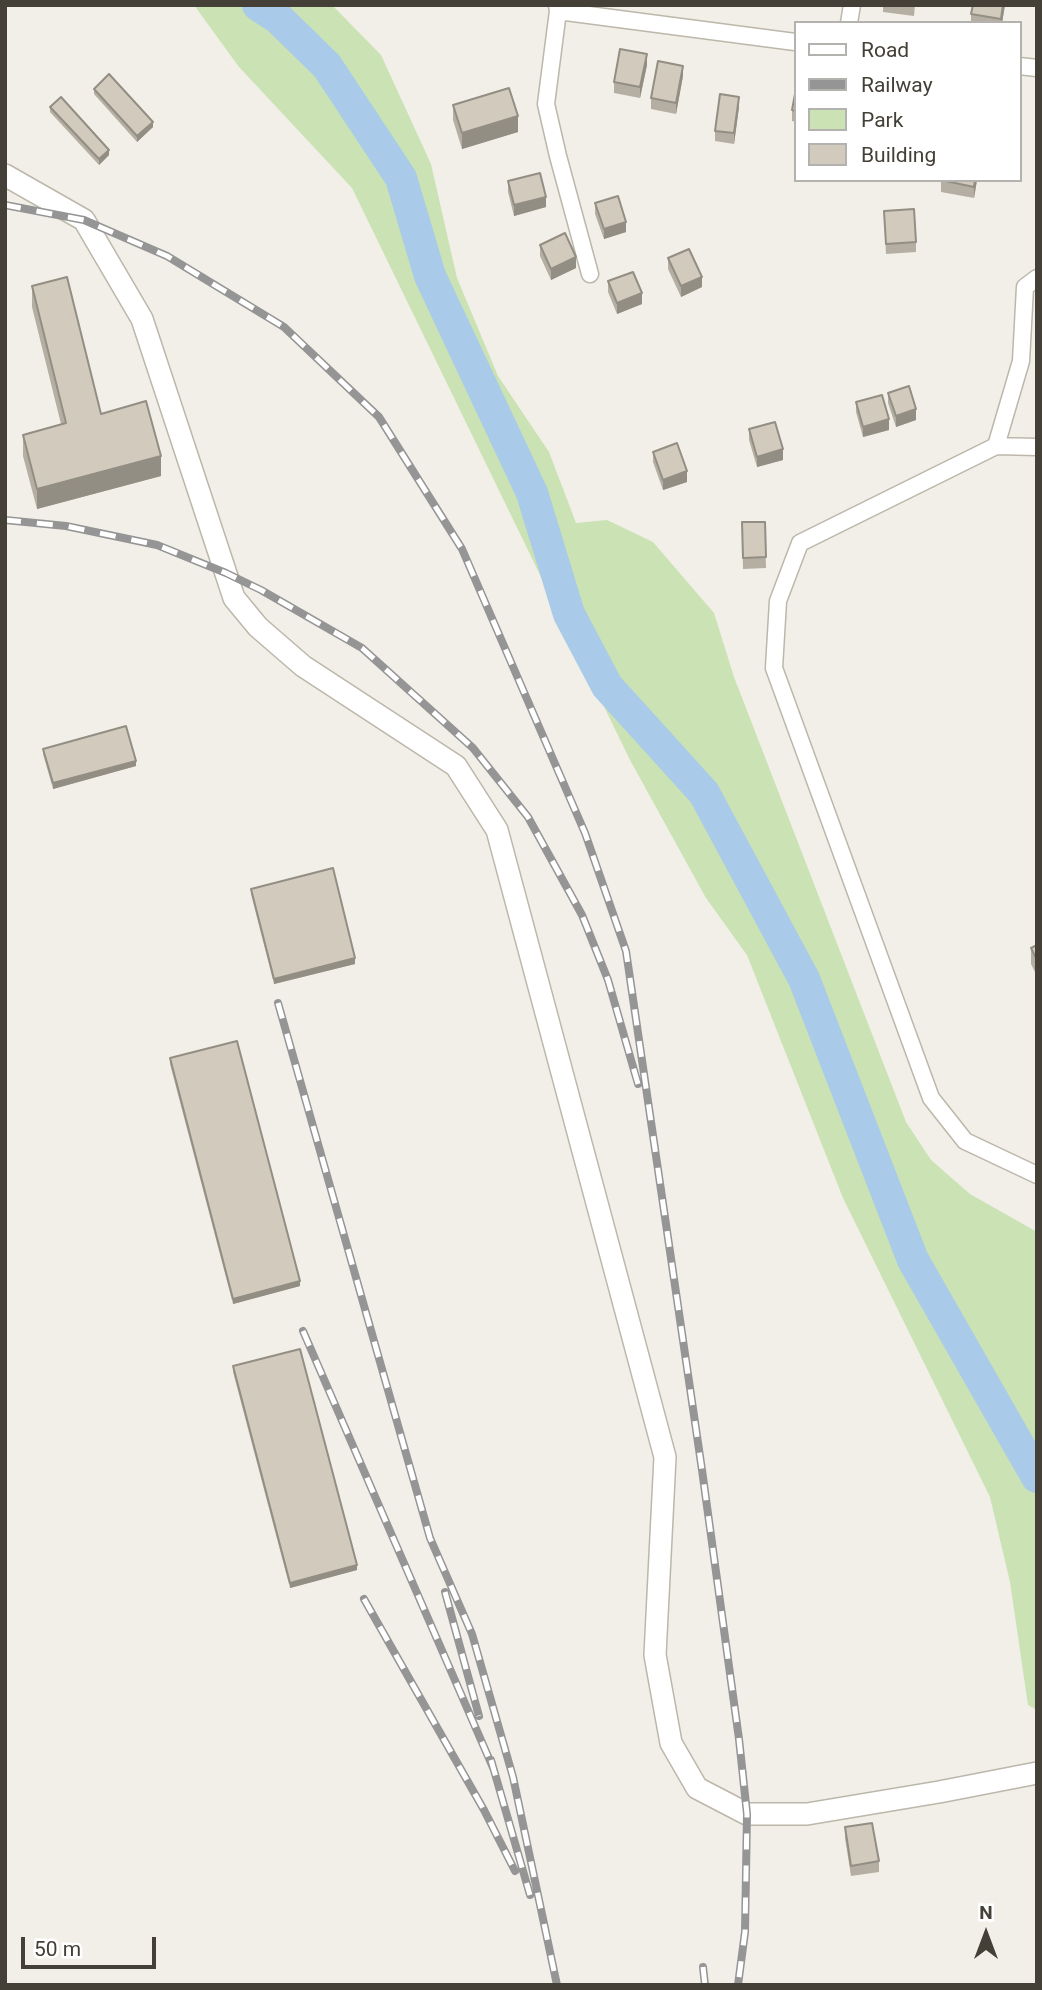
<!DOCTYPE html>
<html>
<head>
<meta charset="utf-8">
<style>
	body { margin:0 }
	#map { position:relative; width:1042px; height:1990px; overflow:hidden; background:#f1efe7; font-family:Roboto,sans-serif }
	canvas { display:block }
	.frame { position:absolute; inset:0; border:7px solid #443f37; pointer-events:none }
	.legend { position:absolute; left:794px; top:21px; width:228px; height:161px; box-sizing:border-box; background:#fff; border:2px solid #b4b2af; margin:0; padding:9px 12px; list-style:none; font-size:21px; color:#443f37 }
	.legend li { display:flex; align-items:center; gap:14px; height:35px }
	.legend b { width:35px; border:2px solid #b4b2af }
	.north { position:absolute; left:951px; top:1899px; width:70px; height:70px; -webkit-text-stroke:5px #fff; paint-order:stroke; rotate:0deg; font-size:19px; font-weight:700; line-height:28px; text-align:center; color:#443f37 }
	.north::after { content:''; display:block; margin:auto; width:24px; height:32px; background:#443f37; clip-path:polygon(50% 0,100% 100%,50% 72%,0 100%) }
	.scale { position:absolute; left:21px; top:1937px; width:135px; height:32px; box-sizing:border-box; border:4px solid #443f37; border-top:0; padding-left:9px; font-size:21px; line-height:24px; white-space:nowrap; color:#443f37; -webkit-text-stroke:5px #fff; paint-order:stroke }
</style>
</head>
<body>
<div id="map">
<canvas width="1042" height="1990"></canvas>
<div class="frame"></div>
<ul class="legend">
<li><b style="height:9px;background:#fff"></b>Road</li>
<li><b style="height:9px;background:#959595"></b>Railway</li>
<li><b style="height:19px;background:#cae2b4"></b>Park</li>
<li><b style="height:19px;background:#d2cbbd"></b>Building</li>
</ul>
<div class="north">N</div>
<div class="scale">50 m</div>
</div>
<script>
const ctx = document.querySelector('canvas').getContext('2d');
ctx.lineJoin = 'round';
function paint(path, color) { ctx.fillStyle = color; ctx.fill(path, 'evenodd'); }
const poly = rows => new Path2D(rows.map(r => 'M' + r).join(''));
function stroke(path, color, width, dash) { ctx.strokeStyle = color; ctx.lineWidth = width; ctx.lineCap = dash ? 'butt' : 'round'; ctx.setLineDash(dash || []); ctx.stroke(path); }
paint(poly([
	[194,5,332,5,381,55,431,164,457,278,498,376,549,452,576,523,607,520,653,542,714,613,734,677,906,1122,931,1160,970,1194,1037,1232,1037,1710,1028,1705,1010,1582,990,1497,843,1198,747,955,706,898,630,760,352,188,239,67]
]), '#cae2b4');
stroke(poly([
	[258,5,278,18,327,66,401,178,430,276,532,493,569,614,607,686,704,793,804,979,913,1260,1037,1477]
]), '#a9cae8', 32);
const minor = poly([
	[557,5,558,11,795,42],
	[558,11,546,104,558,156,590,274],
	[849,23,852,5],
	[1019,66,1037,68],
	[996,446,1021,361,1025,287,1037,278],
	[1037,447,996,446,800,543,778,601,774,668,931,1098,965,1141,1037,1175]
]);
const tertiary = poly([
	[5,175,84,220,142,319,234,598,258,627,303,666,456,766,497,830,665,1457,655,1655,671,1743,697,1788,747,1814,807,1814,939,1792,1037,1773]
]);
stroke(minor, '#bcb7aa', 19);
stroke(tertiary, '#bcb7aa', 24);
stroke(minor, '#fff', 16);
stroke(tertiary, '#fff', 21);
const rail = poly([
	[5,205,84,220,167,256,284,327,379,417,462,549,585,833,626,951,702,1470,739,1739,747,1814,745,1932,738,1985],
	[5,520,66,526,157,545,226,573,261,590,362,648,473,748,528,817,582,915,608,980,638,1084],
	[278,1003,430,1538,472,1634,513,1777,557,1985],
	[303,1331,494,1770],
	[445,1592,479,1716],
	[364,1599,484,1810,515,1871],
	[491,1760,530,1895],
	[703,1967,705,1985]
]);
stroke(rail, '#959595', 8);
stroke(rail, '#fff', 5, [16]);
paint(poly([
	[883,5,915,5,914,16,883,12],
	[1005,5,1002,23,971,23,971,14],
	[647,65,640,98,614,93,614,82],
	[683,76,676,114,651,109,651,98],
	[94,89,153,127,137,142,94,94],
	[795,94,795,122,792,121,792,110],
	[453,105,518,132,462,149,453,120],
	[50,107,109,155,99,165,50,112],
	[739,107,734,144,715,141,715,131],
	[977,180,974,198,941,192,941,181],
	[508,181,546,207,514,216,508,192],
	[595,203,626,232,604,239,595,214],
	[884,211,916,242,916,252,886,254],
	[540,245,576,268,551,280,540,256],
	[668,258,702,287,681,297,668,269],
	[608,281,642,304,617,314,608,292],
	[32,286,101,414,161,476,37,509,23,456,23,435,61,424,32,307],
	[888,393,916,420,896,427,888,403],
	[856,402,889,430,863,437,856,412],
	[749,429,783,460,757,467,749,440],
	[653,452,687,482,663,490,653,462],
	[742,522,765,522,766,568,743,569],
	[43,749,136,766,53,789,43,754],
	[251,889,355,964,274,984,251,894],
	[1037,945,1037,976,1031,964,1031,948],
	[170,1058,300,1286,233,1304,170,1064],
	[233,1366,357,1570,290,1588,233,1372],
	[845,1827,879,1861,879,1872,851,1876,845,1838]
]), '#b5afa3');
paint(poly([
	[1003,5,1005,5,1002,23,1001,23],
	[647,54,647,65,640,98,640,87],
	[683,66,683,76,676,114,676,103],
	[739,97,739,107,734,144,734,133],
	[518,116,518,132,462,149,462,133],
	[153,122,153,127,137,142,137,136],
	[109,150,109,155,99,165,99,159],
	[975,180,977,180,974,198,974,187],
	[546,197,546,207,514,216,514,205],
	[626,222,626,232,604,239,604,229],
	[576,257,576,268,551,280,551,269],
	[702,277,702,287,681,297,681,286],
	[642,293,642,304,617,314,617,303],
	[916,409,916,420,896,427,896,416],
	[889,419,889,430,863,437,863,427],
	[783,449,783,460,757,467,757,457],
	[161,456,161,476,37,509,37,489],
	[687,471,687,482,663,490,663,480],
	[136,761,136,766,53,789,53,783],
	[355,958,355,964,274,984,274,979],
	[300,1281,300,1286,233,1304,233,1299],
	[357,1565,357,1570,290,1588,290,1583]
]), '#938e84');
const building = poly([
	[973,5,1003,5,1001,19,971,14,973,5],
	[620,49,647,54,640,87,614,82,620,49],
	[658,61,683,66,676,103,651,98,658,61],
	[109,74,153,122,137,136,94,89,109,74],
	[509,88,518,116,462,133,453,105,509,88],
	[720,94,739,97,734,133,715,131,720,94],
	[795,94,795,111,792,110,795,94],
	[61,97,109,150,99,159,50,107,61,97],
	[540,173,546,197,514,205,508,181,540,173],
	[941,180,975,180,974,187,941,180],
	[618,196,626,222,604,229,595,203,618,196],
	[914,209,916,242,886,244,884,211,914,209],
	[565,233,576,257,551,269,540,245,565,233],
	[689,249,702,277,681,286,668,258,689,249],
	[633,272,642,293,617,303,608,281,633,272],
	[67,277,101,414,146,401,161,456,37,489,23,435,66,423,32,286,67,277],
	[909,386,916,409,896,416,888,393,909,386],
	[882,395,889,419,863,427,856,402,882,395],
	[775,422,783,449,757,457,749,429,775,422],
	[677,443,687,471,663,480,653,452,677,443],
	[742,522,765,522,766,557,743,558,742,522],
	[126,726,136,761,53,783,43,749,126,726],
	[333,868,355,958,274,979,251,889,333,868],
	[1037,945,1037,960,1031,948,1037,945],
	[237,1041,300,1281,233,1299,170,1058,237,1041],
	[300,1349,357,1565,290,1583,233,1366,300,1349],
	[872,1823,879,1861,851,1866,845,1827,872,1823]
]);
paint(building, '#d2cbbd');
stroke(building, '#938e84', 2);
</script>
</body>
</html>
